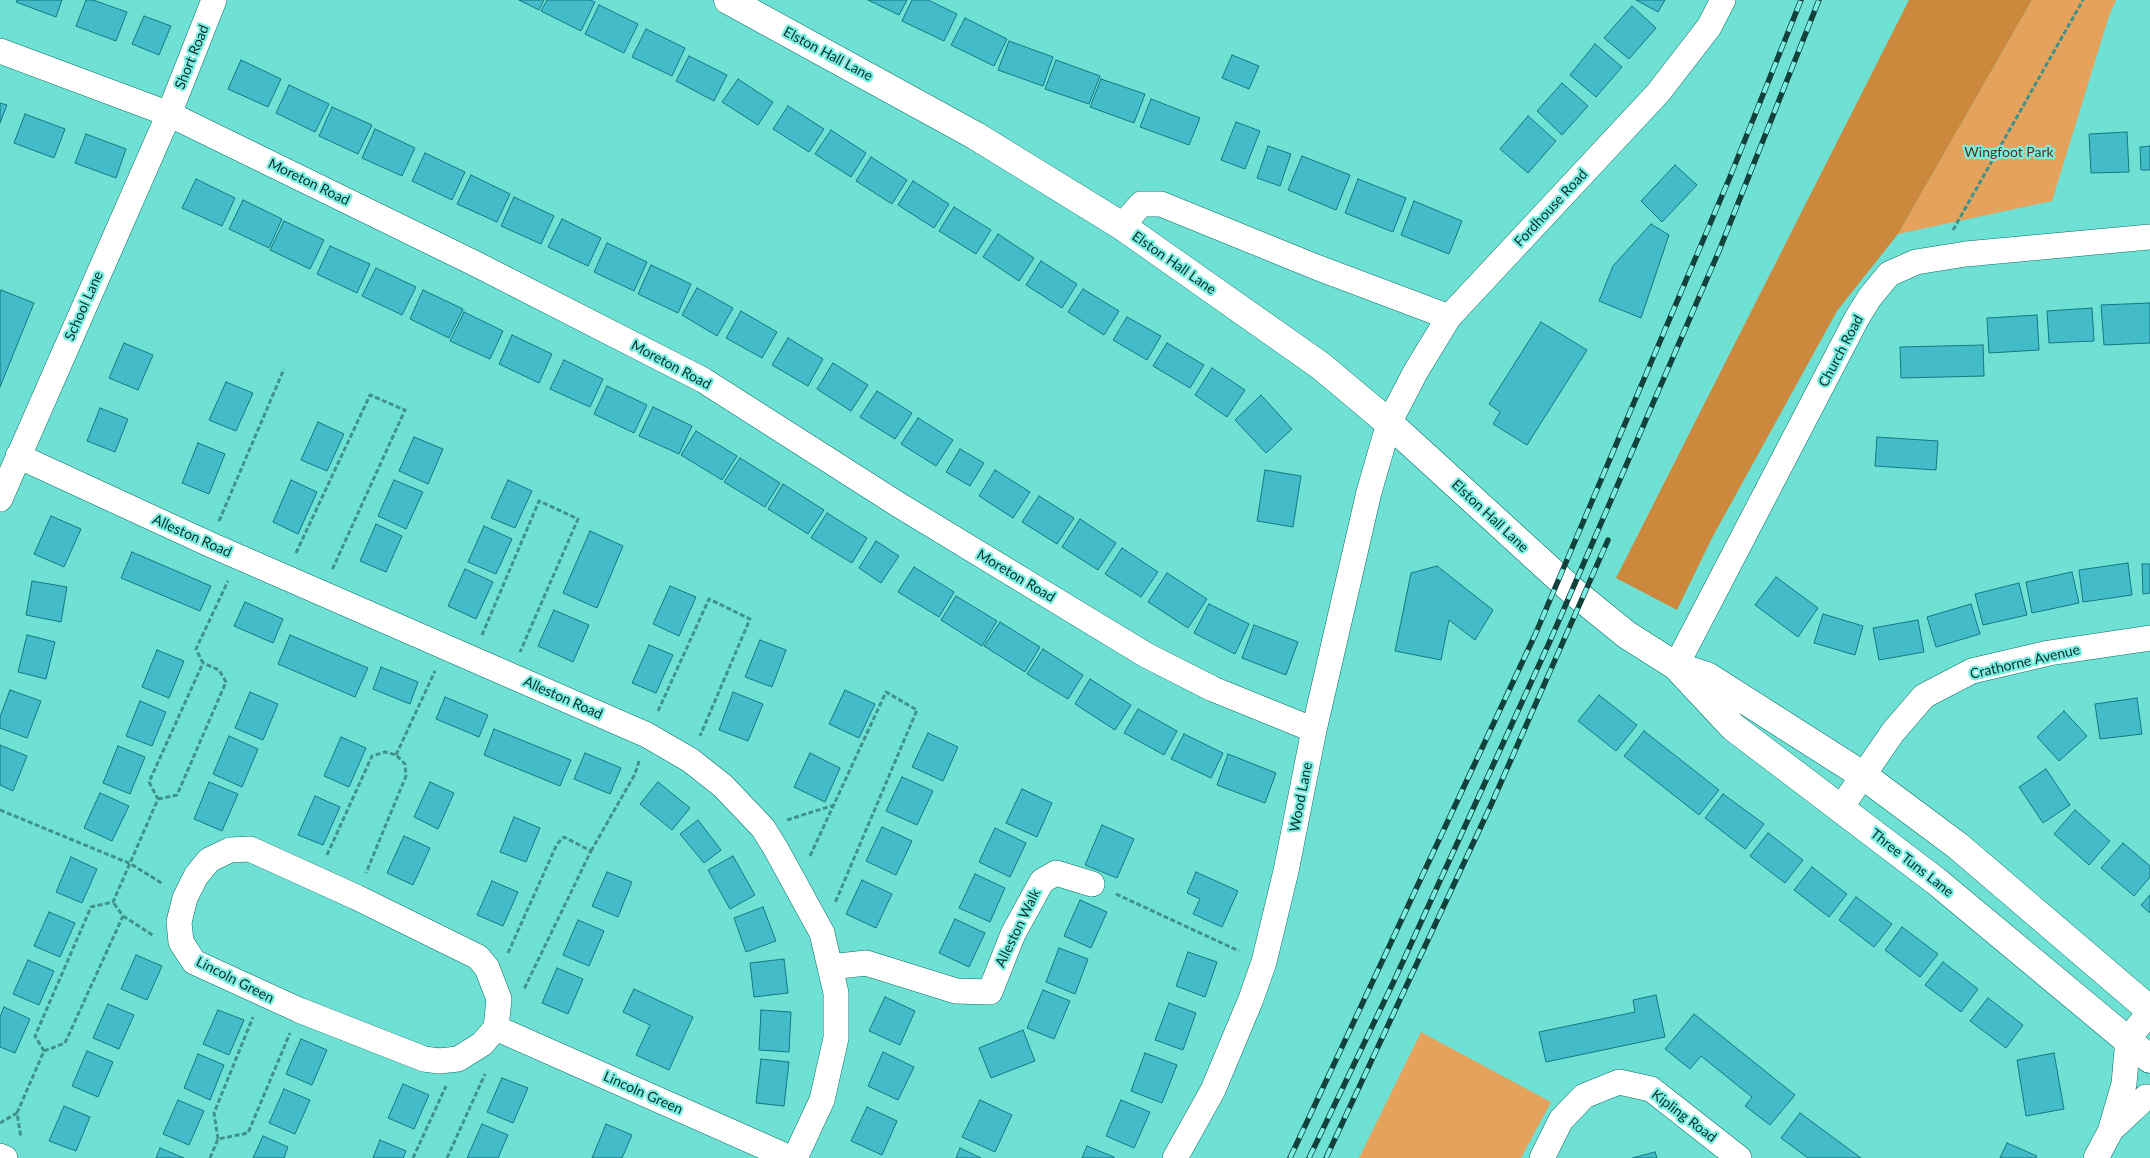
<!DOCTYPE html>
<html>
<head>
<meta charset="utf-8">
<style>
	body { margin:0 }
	canvas { display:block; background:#6ee1d4 }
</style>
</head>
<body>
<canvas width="2150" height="1158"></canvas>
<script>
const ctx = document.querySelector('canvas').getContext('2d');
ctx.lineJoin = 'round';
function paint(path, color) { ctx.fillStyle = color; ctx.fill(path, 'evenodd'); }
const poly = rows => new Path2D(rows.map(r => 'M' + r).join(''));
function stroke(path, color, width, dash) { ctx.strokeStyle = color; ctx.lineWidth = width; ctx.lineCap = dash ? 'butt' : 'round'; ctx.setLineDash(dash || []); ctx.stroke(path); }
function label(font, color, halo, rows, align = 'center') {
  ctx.font = font + ' Lato,sans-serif'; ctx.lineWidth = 4.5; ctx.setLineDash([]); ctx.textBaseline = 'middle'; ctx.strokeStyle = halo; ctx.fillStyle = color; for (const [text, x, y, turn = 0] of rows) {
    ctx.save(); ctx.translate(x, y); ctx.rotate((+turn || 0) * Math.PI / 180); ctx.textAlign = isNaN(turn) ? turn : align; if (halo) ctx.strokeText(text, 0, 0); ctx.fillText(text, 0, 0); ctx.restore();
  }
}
paint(poly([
	[2032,0,2116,0,2109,16,2052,201,1898,234],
	[1421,1032,1551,1102,1521,1158,1359,1158]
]), '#e4a25c');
paint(poly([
	[1909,0,2032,0,1898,234,1837,311,1712,538,1677,610,1616,578]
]), '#cc893e');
const building = poly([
	[17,0,62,0,56,17,16,2,17,0],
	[86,0,93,0,127,12,116,41,76,26,86,0],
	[519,0,544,0,539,10,519,0],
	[547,0,590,0,595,2,581,31,541,11,547,0],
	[868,0,907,0,899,15,868,0],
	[912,0,928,0,957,14,944,41,902,21,912,0],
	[1636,0,1665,0,1658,12,1636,0],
	[599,5,638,24,624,53,585,34,599,5],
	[1632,6,1656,28,1629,59,1604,38,1632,6],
	[144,16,171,26,159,55,132,44,144,16],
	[965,18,1007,39,994,66,951,45,965,18],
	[646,29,685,48,672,76,632,57,646,29],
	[1009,41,1053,57,1043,86,998,70,1009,41],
	[1595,44,1622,67,1596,97,1570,75,1595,44],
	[1232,55,1259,66,1249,89,1222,78,1232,55],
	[689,56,727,75,714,101,676,81,689,56],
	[241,60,281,79,268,107,228,89,241,60],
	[1056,60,1100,76,1089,104,1045,89,1056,60],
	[738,79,773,102,758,125,722,102,738,79],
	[1101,79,1145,94,1134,123,1090,107,1101,79],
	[1562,83,1588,106,1562,135,1537,111,1562,83],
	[289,85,329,104,315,132,276,113,289,85],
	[1151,99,1200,118,1189,145,1140,127,1151,99],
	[0,103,7,105,0,123,0,103],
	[788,106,824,129,809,152,773,129,788,106],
	[332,107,372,125,358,154,319,136,332,107],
	[25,114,65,129,54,158,14,143,25,114],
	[1528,116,1556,141,1528,173,1500,149,1528,116],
	[1236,122,1260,131,1245,169,1221,160,1236,122],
	[375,129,415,148,402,176,362,158,375,129],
	[831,130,866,153,851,177,815,154,831,130],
	[2127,132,2129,172,2091,173,2089,134,2127,132],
	[86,134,126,149,116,178,75,163,86,134],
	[1268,146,1291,154,1280,186,1257,178,1268,146],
	[2150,146,2150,170,2141,170,2140,147,2150,146],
	[425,153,465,172,452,200,412,181,425,153],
	[1302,156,1350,175,1336,210,1288,190,1302,156],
	[871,157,907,180,892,204,856,181,871,157],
	[1675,165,1697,185,1662,222,1641,201,1675,165],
	[471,175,510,194,497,222,457,204,471,175],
	[196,179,235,198,222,226,182,208,196,179],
	[1358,179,1406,198,1393,232,1345,213,1358,179],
	[913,181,949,204,934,228,898,205,913,181],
	[514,197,554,216,541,244,501,226,514,197],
	[243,200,282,219,269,248,229,229,243,200],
	[1414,201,1462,221,1449,254,1401,235,1414,201],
	[954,207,991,230,976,254,939,231,954,207],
	[562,219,601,238,588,266,548,247,562,219],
	[284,221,324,240,310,269,270,250,284,221],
	[1651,224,1669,235,1641,318,1599,301,1613,266,1651,224],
	[998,234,1034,258,1019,281,983,257,998,234],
	[607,243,647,262,634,291,594,272,607,243],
	[330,246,370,264,357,293,317,274,330,246],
	[1041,261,1077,284,1062,308,1026,285,1041,261],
	[651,265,691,284,678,313,638,294,651,265],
	[376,268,416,287,402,315,362,296,376,268],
	[697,288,733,308,717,336,682,315,697,288],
	[1083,289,1119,311,1104,335,1068,312,1083,289],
	[1,290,34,303,0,387,0,293,1,290],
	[423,290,463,309,449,338,410,319,423,290],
	[2150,303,2150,343,2104,345,2101,305,2150,303],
	[2092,308,2094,341,2049,343,2047,311,2092,308],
	[741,311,777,332,762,358,726,338,741,311],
	[464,312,503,331,490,359,450,341,464,312],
	[2037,315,2039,350,1989,353,1987,318,2037,315],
	[1127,317,1161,336,1147,360,1113,340,1127,317],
	[1541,322,1587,350,1527,445,1493,424,1500,412,1489,404,1541,322],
	[512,335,552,354,539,383,499,364,512,335],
	[788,338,823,359,808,386,772,365,788,338],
	[124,343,153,355,138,390,109,378,124,343],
	[1167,343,1204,365,1190,388,1153,366,1167,343],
	[1983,345,1984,376,1901,378,1900,347,1983,345],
	[564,360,603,379,590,407,550,389,564,360],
	[833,363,868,385,851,411,817,389,833,363],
	[1212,368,1245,390,1227,417,1195,395,1212,368],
	[226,382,253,393,236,431,209,420,226,382],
	[607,386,647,405,634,433,594,414,607,386],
	[877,391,912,413,895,439,860,417,877,391],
	[1261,395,1292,429,1266,453,1235,420,1261,395],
	[653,407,692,426,679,454,639,436,653,407],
	[100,408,128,419,115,452,87,441,100,408],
	[918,418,953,440,936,466,901,444,918,418],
	[318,422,344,434,327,471,301,460,318,422],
	[696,431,737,456,722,480,681,455,696,431],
	[414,437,443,449,428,484,399,471,414,437],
	[1877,437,1938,441,1936,470,1875,466,1877,437],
	[198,443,225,454,209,494,182,483,198,443],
	[960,449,984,463,970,486,946,472,960,449],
	[740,458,780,483,765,507,724,482,740,458],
	[995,470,1030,492,1013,518,979,496,995,470],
	[1265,470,1301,476,1293,527,1257,521,1265,470],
	[291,480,317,492,298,534,273,522,291,480],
	[394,480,423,492,406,529,378,516,394,480],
	[508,480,532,491,515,528,491,518,508,480],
	[783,484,824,510,808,534,768,509,783,484],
	[1039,496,1074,518,1057,544,1022,522,1039,496],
	[827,513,867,538,852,563,811,538,827,513],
	[51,516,81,529,64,567,34,554,51,516],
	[1080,519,1116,543,1098,570,1062,547,1080,519],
	[376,524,402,536,386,572,360,561,376,524],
	[484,526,512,539,496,574,468,562,484,526],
	[590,531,623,546,597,608,563,593,590,531],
	[876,541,899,556,881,583,859,568,876,541],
	[1122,548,1158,572,1141,597,1105,574,1122,548],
	[132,552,211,586,200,611,121,578,132,552],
	[2128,563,2132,595,2083,602,2079,570,2128,563],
	[2142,564,2150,564,2150,593,2143,594,2142,564],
	[1437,566,1493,610,1475,640,1449,620,1441,660,1395,651,1411,573,1437,566],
	[914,567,954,592,939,617,898,592,914,567],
	[465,569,493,582,476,619,448,606,465,569],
	[2072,572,2079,603,2032,613,2026,582,2072,572],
	[1167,573,1207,599,1188,628,1148,602,1167,573],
	[1776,577,1818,608,1798,637,1755,605,1776,577],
	[32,581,67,587,61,622,26,615,32,581],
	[2019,583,2027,615,1983,625,1975,594,2019,583],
	[670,586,696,597,679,636,653,624,670,586],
	[956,596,997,621,982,646,941,620,956,596],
	[245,602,283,619,273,643,234,626,245,602],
	[1209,604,1249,624,1235,654,1194,633,1209,604],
	[1971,604,1980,634,1936,647,1927,617,1971,604],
	[554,610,589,625,573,662,538,646,554,610],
	[1823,614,1863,626,1855,655,1814,643,1823,614],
	[1918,620,1924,652,1879,660,1873,628,1918,620],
	[1000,622,1040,647,1025,672,984,646,1000,622],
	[1254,625,1298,642,1286,675,1242,658,1254,625],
	[27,635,55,642,46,679,18,672,27,635],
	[290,635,368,668,355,697,278,664,290,635],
	[760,640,786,650,772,687,745,677,760,640],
	[649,645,673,655,656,693,632,683,649,645],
	[1043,649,1083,675,1068,699,1027,674,1043,649],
	[157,650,184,661,169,698,142,687,157,650],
	[381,667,418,682,410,704,373,689,381,667],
	[1090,679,1131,705,1115,730,1075,704,1090,679],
	[10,690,41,701,27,738,0,728,0,717,10,690],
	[845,690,875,704,859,738,829,724,845,690],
	[250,692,278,704,263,740,235,728,250,692],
	[733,692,763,704,748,741,719,730,733,692],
	[1599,695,1637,725,1616,751,1578,721,1599,695],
	[445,697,488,715,479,737,436,719,445,697],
	[2137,698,2142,734,2100,739,2095,704,2137,698],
	[140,701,166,712,152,746,126,736,140,701],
	[1138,709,1177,731,1164,755,1124,733,1138,709],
	[2064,711,2087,736,2059,761,2037,737,2064,711],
	[494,729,571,760,560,786,484,755,494,729],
	[1644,731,1719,790,1699,815,1624,756,1644,731],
	[928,733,958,747,943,781,912,767,928,733],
	[1184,734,1223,753,1211,778,1171,759,1184,734],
	[229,736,258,749,242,787,213,774,229,736],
	[341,737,366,748,349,787,324,776,341,737],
	[0,745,27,756,13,791,0,785,0,745],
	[118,746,145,757,130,794,103,783,118,746],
	[585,753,621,768,610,794,574,779,585,753],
	[810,753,840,768,825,802,794,787,810,753],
	[1228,754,1276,773,1265,803,1217,785,1228,754],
	[2046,769,2070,805,2043,823,2019,787,2046,769],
	[902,777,933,791,917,825,886,811,902,777],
	[209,782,238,794,222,831,194,819,209,782],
	[430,782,454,793,438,829,414,817,430,782],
	[658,782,690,808,672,830,640,804,658,782],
	[1022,789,1052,803,1037,837,1006,823,1022,789],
	[100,793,129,806,112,841,84,828,100,793],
	[1723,794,1764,824,1745,849,1705,818,1723,794],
	[315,796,340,807,323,845,298,835,315,796],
	[2075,810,2110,841,2089,865,2054,834,2075,810],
	[514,817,540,828,526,862,500,852,514,817],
	[698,820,721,850,704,863,680,834,698,820],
	[1102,825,1134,839,1117,878,1085,865,1102,825],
	[882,827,912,841,896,875,866,861,882,827],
	[995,828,1026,843,1010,877,979,862,995,828],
	[1768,833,1803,860,1785,883,1750,856,1768,833],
	[404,836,430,848,413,885,387,873,404,836],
	[2123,843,2150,866,2150,877,2134,896,2101,868,2123,843],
	[733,856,755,895,730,909,708,870,733,856],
	[71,857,97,869,82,903,56,892,71,857],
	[1812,867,1847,894,1829,917,1794,890,1812,867],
	[607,872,632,882,618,917,592,906,607,872],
	[1196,872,1238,891,1222,927,1193,914,1200,899,1187,893,1196,872],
	[975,874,1005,888,990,922,959,908,975,874],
	[862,880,892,894,876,928,846,914,862,880],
	[492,881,518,892,503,926,477,915,492,881],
	[2150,895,2150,913,2141,905,2150,895],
	[1856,897,1892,924,1874,947,1839,920,1856,897],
	[1080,900,1107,912,1091,948,1064,936,1080,900],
	[763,907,776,941,746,952,734,918,763,907],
	[49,912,75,923,60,957,34,946,49,912],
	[955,919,985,933,969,967,939,953,955,919],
	[578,920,604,931,589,966,563,955,578,920],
	[1902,927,1938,954,1920,977,1885,950,1902,927],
	[1059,948,1088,959,1075,994,1046,982,1059,948],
	[1188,952,1217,962,1205,997,1176,986,1188,952],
	[136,955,162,966,147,1000,121,989,136,955],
	[784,959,788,993,754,997,750,963,784,959],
	[28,960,54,971,39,1005,13,994,28,960],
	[1943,962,1978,989,1961,1012,1925,985,1943,962],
	[557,968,583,979,568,1014,542,1003,557,968],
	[634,989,693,1017,669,1070,636,1055,650,1025,623,1012,634,989],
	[1043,990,1070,1001,1054,1039,1027,1028,1043,990],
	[1656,995,1665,1037,1546,1062,1539,1032,1635,1012,1633,1000,1656,995],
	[885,997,915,1011,900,1045,869,1031,885,997],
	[1988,998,2023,1025,2006,1048,1970,1021,1988,998],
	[1169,1003,1196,1013,1183,1050,1155,1040,1169,1003],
	[108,1004,134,1015,119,1049,93,1038,108,1004],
	[4,1007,30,1019,15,1053,0,1047,0,1017,4,1007],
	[218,1010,244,1020,229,1055,203,1044,218,1010],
	[761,1010,791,1012,789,1052,759,1050,761,1010],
	[1694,1014,1795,1095,1770,1125,1745,1106,1752,1097,1701,1056,1690,1069,1665,1049,1694,1014],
	[1023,1030,1035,1061,991,1078,979,1048,1023,1030],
	[301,1039,327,1050,312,1085,286,1074,301,1039],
	[87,1051,113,1062,98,1097,72,1086,87,1051],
	[883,1052,914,1067,898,1100,868,1086,883,1052],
	[1145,1053,1177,1065,1162,1103,1131,1091,1145,1053],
	[2054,1053,2064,1109,2026,1116,2017,1060,2054,1053],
	[198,1054,224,1065,210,1100,184,1088,198,1054],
	[761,1059,789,1062,784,1106,756,1103,761,1059],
	[502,1078,528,1088,513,1123,487,1112,502,1078],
	[403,1084,429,1095,414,1129,388,1118,403,1084],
	[284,1089,310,1100,295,1134,269,1123,284,1089],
	[178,1100,204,1111,189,1145,163,1134,178,1100],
	[980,1100,1012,1115,995,1152,962,1137,980,1100],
	[1121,1100,1150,1112,1134,1148,1106,1136,1121,1100],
	[64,1106,90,1117,76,1151,49,1141,64,1106],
	[867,1107,897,1121,882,1155,851,1141,867,1107],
	[1800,1113,1861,1158,1808,1158,1781,1138,1800,1113],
	[482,1124,508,1135,498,1158,467,1158,482,1124],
	[606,1124,632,1135,622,1158,592,1158,606,1124],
	[263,1136,288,1147,284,1158,253,1158,263,1136],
	[380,1140,406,1151,403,1158,373,1158,380,1140],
	[2007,1143,2037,1156,2036,1158,2000,1158,2007,1143],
	[1087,1146,1114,1157,1114,1158,1082,1158,1087,1146],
	[160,1148,184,1158,156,1158,160,1148],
	[960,1148,981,1158,956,1158,960,1148],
	[1655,1152,1657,1158,1632,1158,1655,1152]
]);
paint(building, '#43bbc9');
stroke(building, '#147882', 1);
const minor = poly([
	[0,51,169,114,476,264,703,380,899,505,1146,655,1213,689,1314,730],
	[1122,226,1141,204,1161,204,1316,267,1449,317],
	[18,456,209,544,647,735,690,760,723,786,763,828,776,849,822,933,836,993,836,1038,822,1100,795,1158],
	[0,499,169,114,214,0],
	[1676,666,1857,318,1870,297,1889,274,1916,262,1966,254,2150,237],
	[1840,809,1893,732,1924,696,1972,671,2049,653,2150,638],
	[250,849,356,897,478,957,487,968,499,999,496,1028,482,1044,458,1059,439,1061,424,1059,299,1010,194,962,181,942,179,922,185,898,196,876,209,860,230,850,250,849],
	[830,967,866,963,956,991,990,992,1013,934,1042,881,1056,873,1092,884],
	[496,1028,790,1158],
	[2111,1130,2146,1097,2150,1097],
	[0,1156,5,1158],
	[1175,1158,1213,1090,1251,999,1264,962,1286,871,1314,730,1369,492,1389,423,1416,371,1449,317,1658,93,1709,27,1723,0],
	[1542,1158,1561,1120,1584,1096,1619,1082,1651,1089,1739,1158],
	[2096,1158,2110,1132,2124,1084,2128,1039,2150,1012]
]);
const tertiary = poly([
	[728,0,976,136,1122,226,1321,366,1389,423,1574,592,1627,635,1676,666,1733,727,1936,881,2150,1059],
	[1682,668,1707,676,1864,776,1958,846,2150,1010]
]);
stroke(minor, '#057068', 26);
stroke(tertiary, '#057068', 29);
stroke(poly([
	[1953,230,2083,0],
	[219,521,284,369],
	[296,553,370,395,405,410,332,570],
	[482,635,539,501,578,519,520,652],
	[658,711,709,599,750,619,700,736],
	[396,755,435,671],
	[158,799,177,795,226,682,219,670,203,663],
	[0,810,131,864,163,884],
	[787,820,834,805],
	[591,851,635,774,639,761],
	[327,855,372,756,385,752,396,755,405,764,406,776,366,873],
	[810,856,886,692,917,710,835,903],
	[1116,894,1239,951],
	[123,916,154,936],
	[508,953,557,844,564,837,591,851,524,989],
	[44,1051,65,1043,123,916,113,902],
	[17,1113,44,1051,35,1036,91,907,113,902,158,799,149,782,203,663,196,649,228,581],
	[0,1123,17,1113,21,1138],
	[218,1139,214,1113,253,1017],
	[210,1158,218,1139,248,1133,290,1033],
	[413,1158,446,1086],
	[447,1158,485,1074]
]), '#409289', 3, [5, 2.5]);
stroke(minor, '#fff', 25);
stroke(tertiary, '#fff', 28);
const rail = poly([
	[1290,1158,1535,635,1730,177,1801,0],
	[1309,1158,1394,981,1550,641,1719,251,1819,0],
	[1326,1158,1491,805,1608,540]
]);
stroke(rail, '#12413c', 5.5);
stroke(rail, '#7ceee1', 4, [11]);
label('14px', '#072e2a', '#7ceee1', [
	["Elston Hall Lane",828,54,28],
	["Short Road",192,57,-68],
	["Moreton Road",309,182,26],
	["Fordhouse Road",1551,208,-47],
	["Elston Hall Lane",1174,263,35],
	["School Lane",84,306,-66],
	["Church Road",1841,351,-62],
	["Moreton Road",671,365,28],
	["Elston Hall Lane",1490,516,43],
	["Alleston Road",192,536,24],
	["Moreton Road",1016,576,31],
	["Crathorne Avenue",2025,662,-13],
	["Alleston Road",563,698,24],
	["Wood Lane",1301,797,-79],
	["Three Tuns Lane",1912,863,38],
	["Alleston Walk",1018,928,-64],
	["Lincoln Green",235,980,27],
	["Lincoln Green",643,1093,24],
	["Kipling Road",1684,1116,37]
]);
label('14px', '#523617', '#7ceee1', [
	["Wingfoot Park",2009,152]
]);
</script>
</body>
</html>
